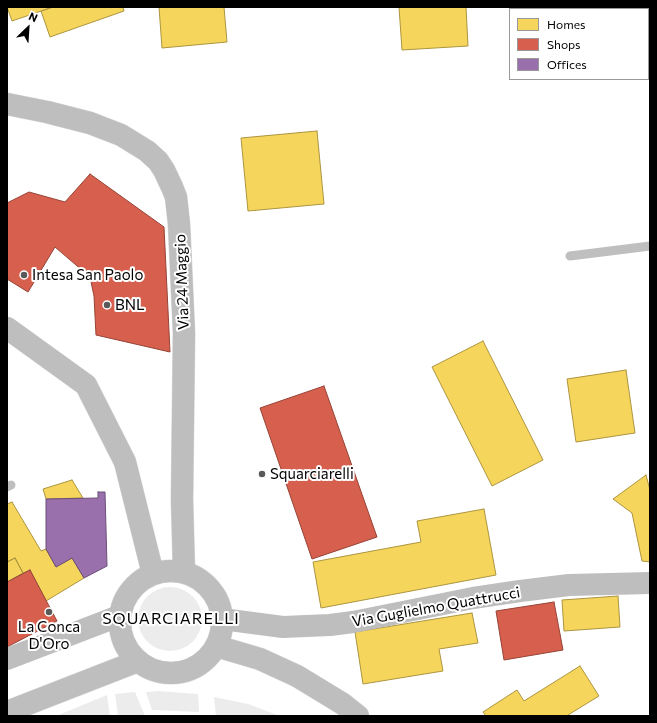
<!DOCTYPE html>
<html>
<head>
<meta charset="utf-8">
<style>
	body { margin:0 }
	#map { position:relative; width:657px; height:723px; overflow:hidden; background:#fff; font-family:Commissioner,sans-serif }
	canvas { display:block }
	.frame { position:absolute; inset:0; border:8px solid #000; pointer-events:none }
	.legend { position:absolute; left:509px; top:8px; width:140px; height:72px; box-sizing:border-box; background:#fff; border:1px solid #999; margin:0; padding:5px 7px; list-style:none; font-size:12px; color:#000 }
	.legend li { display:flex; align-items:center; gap:8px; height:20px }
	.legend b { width:20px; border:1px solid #999 }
	.north { position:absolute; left:8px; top:8px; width:40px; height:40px; -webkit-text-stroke:3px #fff; paint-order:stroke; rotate:25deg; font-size:11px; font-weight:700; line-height:16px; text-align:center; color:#000 }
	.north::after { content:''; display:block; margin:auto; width:14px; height:18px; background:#000; clip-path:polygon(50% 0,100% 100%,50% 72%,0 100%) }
</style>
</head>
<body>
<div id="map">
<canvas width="657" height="723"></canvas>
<div class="frame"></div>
<ul class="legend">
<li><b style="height:11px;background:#f6d55c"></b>Homes</li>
<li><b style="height:11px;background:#d6604d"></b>Shops</li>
<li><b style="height:11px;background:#9970ab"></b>Offices</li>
</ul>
<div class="north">N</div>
</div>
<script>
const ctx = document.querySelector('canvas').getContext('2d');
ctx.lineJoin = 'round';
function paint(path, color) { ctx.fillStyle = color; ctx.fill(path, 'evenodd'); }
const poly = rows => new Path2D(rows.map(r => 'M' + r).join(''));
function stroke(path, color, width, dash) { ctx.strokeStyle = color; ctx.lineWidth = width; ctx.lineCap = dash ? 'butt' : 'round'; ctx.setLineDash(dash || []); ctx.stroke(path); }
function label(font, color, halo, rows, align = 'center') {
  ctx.font = font + ' Commissioner,sans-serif'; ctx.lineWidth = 4; ctx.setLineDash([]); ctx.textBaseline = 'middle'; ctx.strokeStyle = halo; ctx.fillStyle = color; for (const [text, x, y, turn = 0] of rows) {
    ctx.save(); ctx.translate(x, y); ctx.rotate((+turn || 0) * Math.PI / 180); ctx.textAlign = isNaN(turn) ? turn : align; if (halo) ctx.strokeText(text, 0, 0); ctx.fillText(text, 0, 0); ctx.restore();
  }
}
paint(poly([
	'138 619a32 32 0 1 1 64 0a32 32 0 1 1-64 0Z',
	[158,691,198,694,199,712,152,710,146,692],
	[135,692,145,716,118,716,115,694],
	[107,695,110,716,56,716],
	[214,697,248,704,280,716,216,716]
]), '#ececec');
const homes = poly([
	[7,7,53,7,12,21,7,7],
	[53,7,123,7,124,11,50,37,41,11,53,7],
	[159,7,224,7,227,42,162,48,159,7],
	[399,7,466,7,468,46,402,50,399,7],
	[540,7,621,7,616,9,541,9,540,7],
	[317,131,324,204,248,211,241,138,317,131],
	[483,341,543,460,492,486,432,367,483,341],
	[626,370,635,433,576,442,567,379,626,370],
	[646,475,650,490,650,562,642,561,632,513,613,499,646,475],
	[72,480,83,498,46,499,43,489,72,480],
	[12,502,41,551,46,549,56,567,72,558,84,578,46,601,30,570,23,573,15,558,7,562,7,504,12,502],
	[484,509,496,575,321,608,313,562,421,542,417,521,484,509],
	[15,558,23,573,7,582,7,562,15,558],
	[618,596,620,627,564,631,562,600,618,596],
	[472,613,478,643,439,649,443,671,363,684,355,632,472,613],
	[580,666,599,696,568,715,569,716,486,716,483,712,517,690,524,701,580,666]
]);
paint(homes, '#f6d55c');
stroke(homes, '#ac9540', 1);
const shops = poly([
	[90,174,164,227,170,352,96,335,94,296,90,277,55,247,28,292,7,279,7,203,29,192,65,202,90,174],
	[324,386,377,537,312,559,260,408,324,386],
	[30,570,57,621,7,647,7,582,30,570],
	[554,602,563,650,504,660,496,611,554,602]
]);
paint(shops, '#d6604d');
stroke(shops, '#964336', 1);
const offices = poly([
	[98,492,105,492,107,566,84,578,72,558,56,567,46,549,46,499,98,498,98,492]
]);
paint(offices, '#9970ab');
stroke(offices, '#6b4e78', 1);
stroke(poly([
	[570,256,650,246],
	[7,487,11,485]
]), '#bfbfbf', 9);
const major = poly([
	[7,104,47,112,90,123,121,135,147,151,158,161,164,170,172,187,176,197,179,224,184,333,182,499,184,572],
	[7,328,86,385,125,462,153,574],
	'120 622a51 51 0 1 1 102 0a51 51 0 1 1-102 0Z',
	[216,646,260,659,297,676,343,704,358,716],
	[7,712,138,661]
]);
stroke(major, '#dbdbdb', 23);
stroke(poly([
	[222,619,283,627,330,625,353,622,473,598,520,591,569,585,650,583],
	[7,659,119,616]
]), '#bebebe', 22);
stroke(major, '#bebebe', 22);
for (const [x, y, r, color] of [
	[24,275,4,"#595959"],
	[107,305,4,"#595959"],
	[262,474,4,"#595959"],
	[49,612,4,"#595959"]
]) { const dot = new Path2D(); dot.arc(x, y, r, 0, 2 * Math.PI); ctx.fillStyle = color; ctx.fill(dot); stroke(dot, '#fff', 1.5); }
label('15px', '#000', '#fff', [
	["Intesa San Paolo",32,275],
	["BNL",115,305],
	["Squarciarelli",270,474],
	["La Conca",49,627,"center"],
	["D'Oro",49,644,"center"]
], 'left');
label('15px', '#000', '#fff', [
	["Via 24 Maggio",182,282,-92],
	["Via Guglielmo Quattrucci",436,607,-10]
]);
ctx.letterSpacing = '1px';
label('16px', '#000', '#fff', [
	["SQUARCIARELLI",171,619]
]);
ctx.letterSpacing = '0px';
</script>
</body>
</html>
